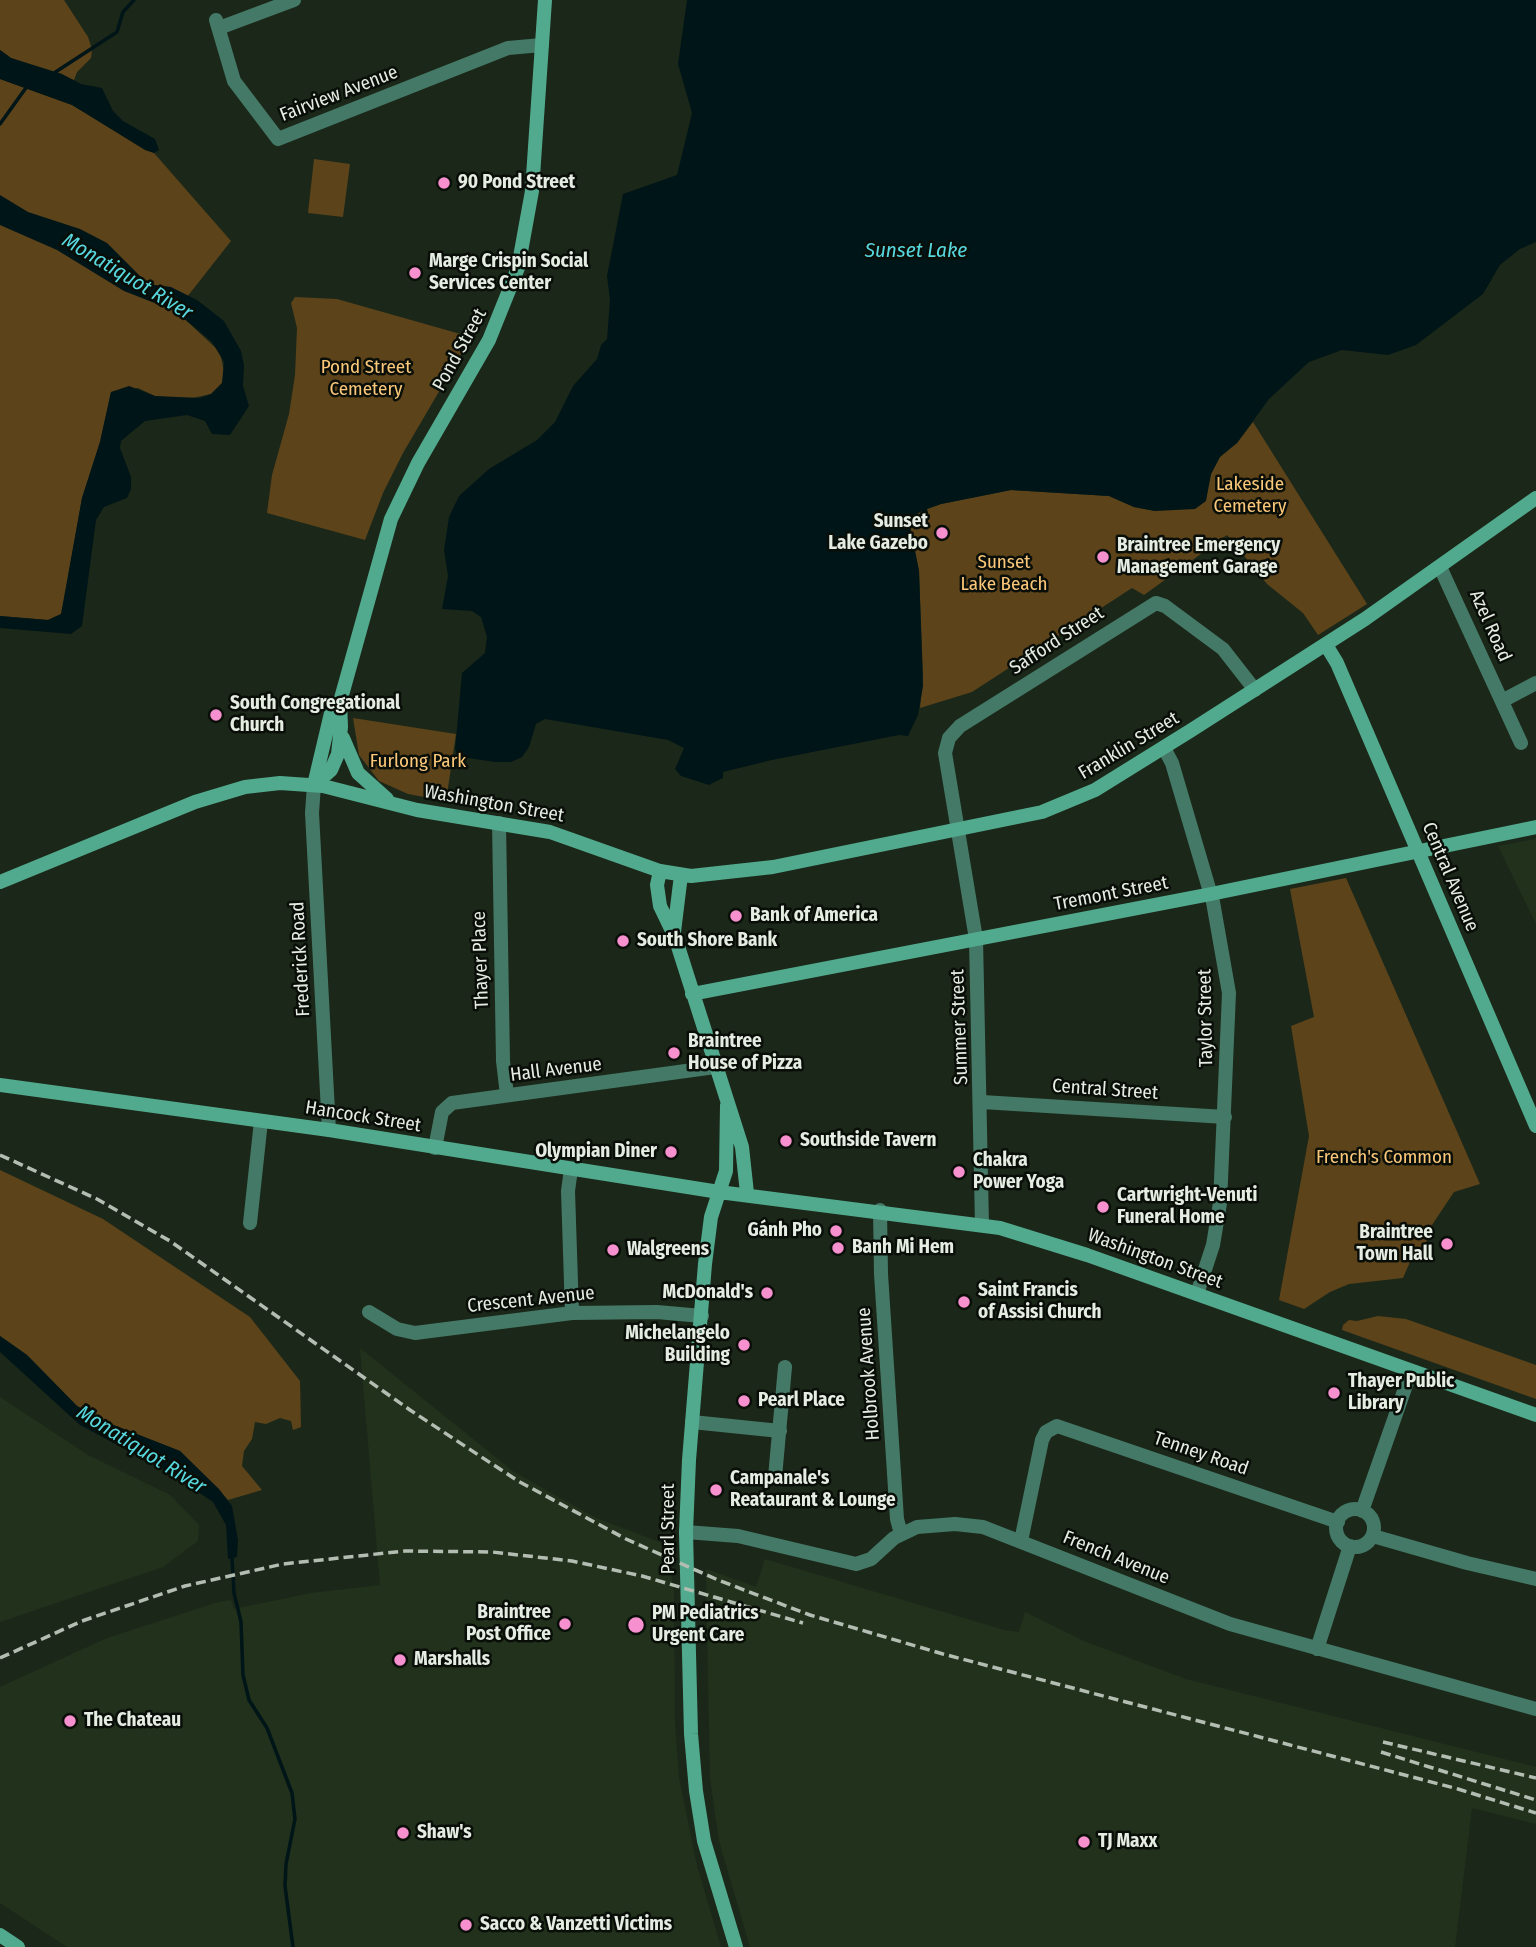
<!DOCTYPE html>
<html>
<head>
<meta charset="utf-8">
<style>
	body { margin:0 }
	canvas { display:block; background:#1b2718 }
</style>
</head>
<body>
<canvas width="1536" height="1947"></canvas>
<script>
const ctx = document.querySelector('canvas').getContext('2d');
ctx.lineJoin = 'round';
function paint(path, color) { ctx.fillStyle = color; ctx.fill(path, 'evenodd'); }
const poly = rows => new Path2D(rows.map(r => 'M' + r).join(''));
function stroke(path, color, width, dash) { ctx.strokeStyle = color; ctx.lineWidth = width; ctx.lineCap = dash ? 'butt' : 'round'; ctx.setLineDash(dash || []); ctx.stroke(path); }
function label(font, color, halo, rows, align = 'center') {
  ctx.font = font + ' "Fira Sans Condensed",sans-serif'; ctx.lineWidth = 5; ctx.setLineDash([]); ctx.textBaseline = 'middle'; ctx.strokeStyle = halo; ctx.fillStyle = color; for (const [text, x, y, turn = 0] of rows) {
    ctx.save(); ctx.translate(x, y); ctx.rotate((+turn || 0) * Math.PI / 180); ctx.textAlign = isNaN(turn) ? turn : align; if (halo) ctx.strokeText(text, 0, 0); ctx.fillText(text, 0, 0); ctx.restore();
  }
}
paint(poly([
	[1536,839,1536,924,1498,846],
	[360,1348,514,1472,596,1518,667,1545,674,1594,675,1725,679,1778,697,1866,721,1947,67,1947,0,1903,0,1687,107,1638,215,1603,231,1600,234,1609,311,1593,380,1585],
	[0,1397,88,1455,170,1495,199,1525,198,1541,163,1567,0,1622],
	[765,1559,1004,1630,1019,1632,1025,1612,1086,1642,1186,1679,1536,1767,1536,1824,1472,1808,1455,1947,750,1947,719,1841,710,1778,706,1569,756,1587]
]), '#21311c');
paint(poly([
	[0,0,64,0,88,37,92,49,91,58,77,72,74,80,11,58,0,50],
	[0,79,72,105,154,153,231,241,176,311,220,352,224,372,222,383,211,394,188,399,155,396,138,388,111,392,100,442,82,498,63,606,61,614,48,620,0,616],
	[314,159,350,164,343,217,308,213],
	[295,297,337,299,471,337,403,453,383,493,365,540,267,513,272,475,289,414,295,375,297,328,291,303],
	[1253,422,1367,604,1318,635,1303,613,1267,584,1227,535,1144,595,1132,588,972,692,920,708,923,676,919,571,910,526,913,517,922,511,923,516,928,515,927,509,941,504,1011,490,1109,496,1134,507,1155,511,1207,491,1211,474,1220,456,1237,443],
	[353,718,456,734,446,801,408,794,379,781,359,755],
	[1346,878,1480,1184,1454,1192,1432,1225,1421,1257,1413,1255,1403,1278,1349,1284,1330,1292,1304,1309,1279,1300,1309,1136,1291,1026,1314,1017,1290,889],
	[0,1170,103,1219,250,1317,300,1381,301,1427,293,1430,291,1421,280,1418,266,1424,255,1422,252,1439,244,1451,242,1466,262,1490,228,1500,180,1451,106,1422,77,1406,27,1355,0,1336],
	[1378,1316,1406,1319,1536,1365,1536,1399,1342,1330,1343,1325,1349,1320,1357,1321]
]), '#5c431a');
paint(poly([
	[687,0,1536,0,1536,242,1520,249,1500,265,1483,294,1416,345,1388,355,1342,350,1309,362,1269,399,1237,443,1220,457,1211,474,1206,501,1195,509,1155,511,1134,507,1109,496,1011,490,941,504,927,509,928,515,923,516,922,511,916,514,910,526,919,571,923,686,918,715,908,736,899,735,772,760,723,772,723,778,709,785,681,776,675,769,684,748,668,740,545,719,536,724,529,747,522,757,511,762,495,762,461,757,455,750,462,673,485,653,487,637,481,617,472,611,442,609,448,576,444,550,449,517,459,496,489,469,537,440,555,422,573,386,597,359,601,345,607,339,610,300,607,276,623,194,677,175,692,113,678,64],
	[0,50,11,58,62,74,81,84,102,88,113,111,123,121,155,139,159,150,154,153,145,150,72,105,0,79],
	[0,195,28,212,80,229,107,243,148,284,171,287,197,300,224,321,241,351,244,365,243,386,249,406,230,435,212,434,205,421,187,415,145,421,121,441,120,448,131,477,131,489,127,498,104,507,96,520,82,626,71,634,0,628,0,616,48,620,61,614,82,498,100,442,111,392,129,386,155,396,200,398,211,394,222,383,224,362,212,342,175,311,124,291,57,250,0,225],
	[0,1336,27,1355,77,1406,106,1422,180,1451,219,1489,232,1506,238,1540,237,1557,228,1559,226,1525,213,1502,168,1472,80,1425,0,1352]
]), '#001517');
stroke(poly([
	[54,73,117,32,123,12,134,0],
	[0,124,28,85],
	[232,1558,234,1593,241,1622,243,1675,249,1700,267,1728,292,1793,295,1819,286,1864,285,1886,293,1947]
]), '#001517', 3.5);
stroke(poly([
	[216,20,234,81,278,139,508,48,542,45],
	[219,28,294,0],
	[1440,567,1521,743],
	[1502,701,1536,683],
	[1164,748,1172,763,1213,902,1229,993,1220,1203,1213,1245,1197,1294],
	[314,785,312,813,329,1130],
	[499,823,503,1061,507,1095],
	[982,1102,1225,1117],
	[435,1148,442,1112,452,1103,715,1067],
	[571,1169,568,1191,572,1313],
	[880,1210,881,1274,897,1519,901,1534],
	[250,1223,261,1121],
	[982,1225,976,939,945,753,949,738,960,726,1156,603,1165,606,1223,649,1255,690],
	[369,1312,397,1329,415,1333,572,1313,657,1312,702,1316],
	[692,1422,780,1431],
	[775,1477,785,1367],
	'1336 1528a19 19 0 1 1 38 0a19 19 0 1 1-38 0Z',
	[1362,1511,1411,1371],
	[686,1532,738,1536,856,1564,871,1559,894,1538,917,1527,955,1524,983,1527,1230,1624,1536,1709],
	[1373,1536,1467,1563,1536,1579],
	[1021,1541,1042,1440,1046,1432,1057,1426,1338,1522],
	[1317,1649,1350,1546]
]), '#447967', 14);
stroke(poly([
	[1326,645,1337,663,1536,1126],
	[343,738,358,773,387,799],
	[314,785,331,770,338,754,341,727,340,702,391,519,418,463,489,340,518,268,532,191,545,0],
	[314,785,331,713,340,702],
	[660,871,657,885,660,906,675,937,742,1147,747,1193],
	[0,882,195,802,245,787,280,783,323,786,417,810,550,832,660,871,691,876,773,867,1042,812,1095,790,1190,731,1365,619,1536,498],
	[674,932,681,875],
	[692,994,1211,894,1536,827],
	[0,1085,329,1130,719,1192,1000,1228,1087,1255,1536,1415],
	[727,1105,726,1171,711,1217,705,1264,689,1460,686,1532,691,1734,696,1791,704,1841,736,1947],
	[0,1935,18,1947]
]), '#51aa8e', 14);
stroke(poly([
	[0,1155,97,1199,170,1241,410,1410,518,1481,626,1539,718,1580,810,1615,943,1654,1458,1789,1536,1813],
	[0,1658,82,1621,185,1586,283,1564,405,1551,492,1552,572,1561,642,1576,803,1623],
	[1383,1742,1536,1778],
	[1381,1752,1536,1800]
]), '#b4bdb2', 3.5, [10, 5]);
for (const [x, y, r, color] of [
	[444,183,7,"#f790ce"],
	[415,273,7,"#f790ce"],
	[942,533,7,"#f790ce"],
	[1103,557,7,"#f790ce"],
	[216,715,7,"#f790ce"],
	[736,916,7,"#f790ce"],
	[623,941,7,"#f790ce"],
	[674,1053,7,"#f790ce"],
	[786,1141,7,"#f790ce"],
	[671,1152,7,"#f790ce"],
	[959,1172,7,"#f790ce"],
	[1103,1207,7,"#f790ce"],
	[836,1231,7,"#f790ce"],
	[1447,1244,7,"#f790ce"],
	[838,1248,7,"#f790ce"],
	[613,1250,7,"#f790ce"],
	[767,1293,7,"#f790ce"],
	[964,1302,7,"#f790ce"],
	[744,1345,7,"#f790ce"],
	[1334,1393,7,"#f790ce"],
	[744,1401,7,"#f790ce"],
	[716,1490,7,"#f790ce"],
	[565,1624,7,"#f790ce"],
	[636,1625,9,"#f790ce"],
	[400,1660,7,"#f790ce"],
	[70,1721,7,"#f790ce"],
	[403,1833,7,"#f790ce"],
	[1084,1842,7,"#f790ce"],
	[466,1925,7,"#f790ce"]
]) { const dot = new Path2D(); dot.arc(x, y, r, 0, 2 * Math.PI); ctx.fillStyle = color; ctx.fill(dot); stroke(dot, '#090e08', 2.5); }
label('19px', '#e5ede3', '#090e08', [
	["Fairview Avenue",339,94,-21],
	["Pond Street",460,350,-61],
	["Azel Road",1490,626,66],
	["Safford Street",1057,641,-33],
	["Franklin Street",1129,746,-31],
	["Washington Street",494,804,10],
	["Central Avenue",1450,877,67],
	["Tremont Street",1111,894,-11],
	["Frederick Road",301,959,-93],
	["Thayer Place",481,960,-92],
	["Taylor Street",1206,1018,-91],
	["Summer Street",960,1027,-92],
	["Hall Avenue",556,1070,-7],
	["Central Street",1105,1090,4],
	["Hancock Street",363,1117,9],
	["Washington Street",1155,1259,20],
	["Crescent Avenue",531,1300,-6],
	["Holbrook Avenue",869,1374,-94],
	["Tenney Road",1201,1454,19],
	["Pearl Street",669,1529,-90],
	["French Avenue",1116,1558,22]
]);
label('bold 19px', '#e5ede3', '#090e08', [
	["90 Pond Street",458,183],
	["Marge Crispin Social",429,262],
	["Services Center",429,284],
	["Sunset",928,522,"right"],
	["Lake Gazebo",928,544,"right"],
	["Braintree Emergency",1117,546],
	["Management Garage",1117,568],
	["South Congregational",230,704],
	["Church",230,726],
	["Bank of America",750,916],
	["South Shore Bank",637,941],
	["Braintree",688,1042],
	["House of Pizza",688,1064],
	["Southside Tavern",800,1141],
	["Olympian Diner",657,1152,"right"],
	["Chakra",973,1161],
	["Power Yoga",973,1183],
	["Cartwright-Venuti",1117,1196],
	["Funeral Home",1117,1218],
	["Gánh Pho",822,1231,"right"],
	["Braintree",1433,1233,"right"],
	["Town Hall",1433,1255,"right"],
	["Banh Mi Hem",852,1248],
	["Walgreens",627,1250],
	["Saint Francis",978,1291],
	["of Assisi Church",978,1313],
	["McDonald's",753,1293,"right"],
	["Michelangelo",730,1334,"right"],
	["Building",730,1356,"right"],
	["Thayer Public",1348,1382],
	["Library",1348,1404],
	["Pearl Place",758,1401],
	["Campanale's",730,1479],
	["Reataurant & Lounge",730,1501],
	["Braintree",551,1613,"right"],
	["Post Office",551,1635,"right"],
	["PM Pediatrics",652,1614],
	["Urgent Care",652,1636],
	["Marshalls",414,1660],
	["The Chateau",84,1721],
	["Shaw's",417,1833],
	["TJ Maxx",1098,1842],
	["Sacco & Vanzetti Victims",480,1925]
], 'left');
label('19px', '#fbc87a', '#090e08', [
	["Pond Street",366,368],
	["Cemetery",366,390],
	["Lakeside",1250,485],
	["Cemetery",1250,507],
	["Sunset",1004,563],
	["Lake Beach",1004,585],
	["Furlong Park",418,762],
	["French's Common",1384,1158]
]);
label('italic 21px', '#57d8df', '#090e08', [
	["Sunset Lake",916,251],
	["Monatiquot River",127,277,31],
	["Monatiquot River",141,1450,32]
]);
</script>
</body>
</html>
